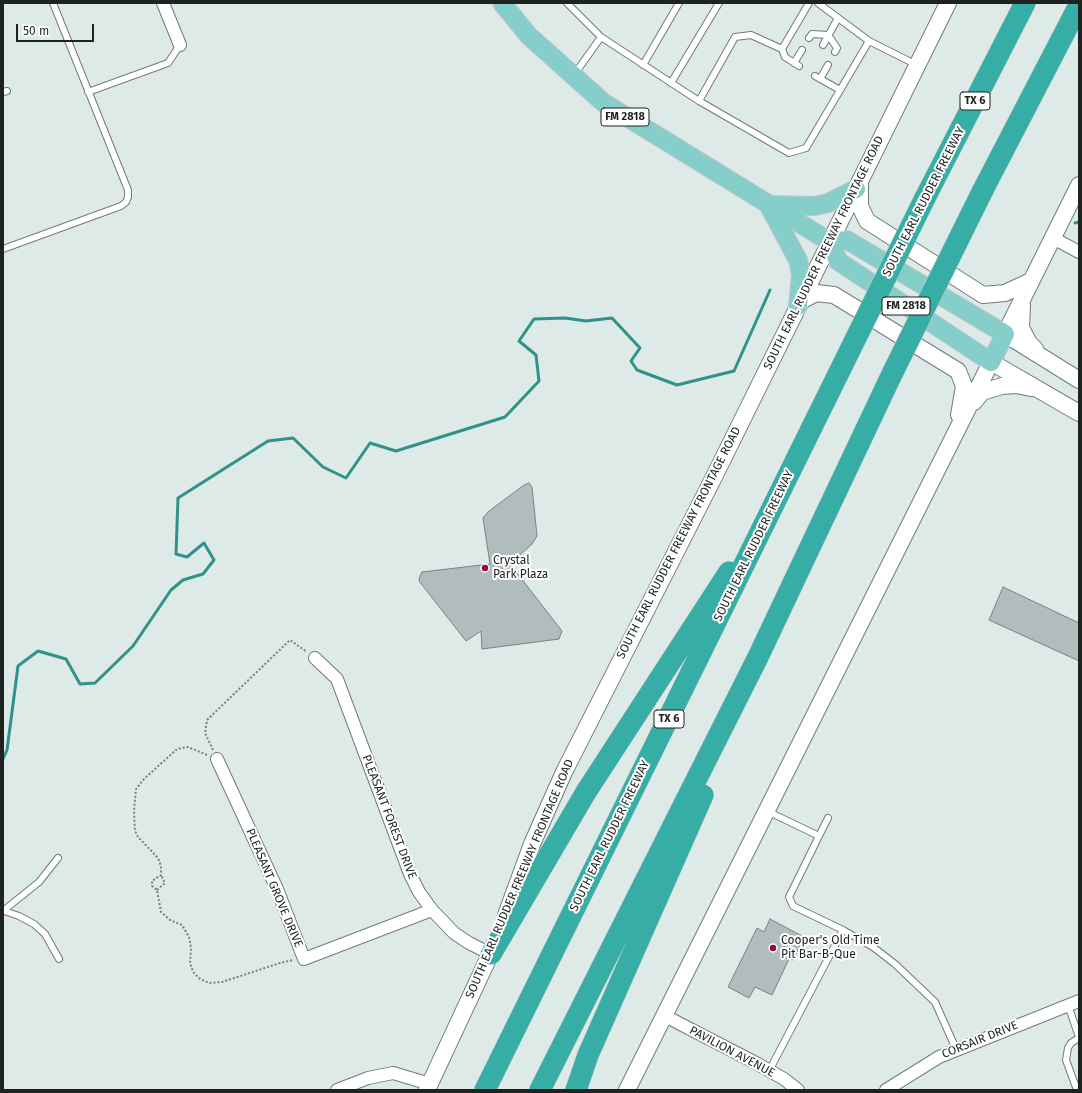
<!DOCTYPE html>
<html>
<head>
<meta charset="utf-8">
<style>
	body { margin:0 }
	#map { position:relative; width:1082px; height:1093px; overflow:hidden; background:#deeae8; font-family:"Fira Sans",sans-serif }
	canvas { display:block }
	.frame { position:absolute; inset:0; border:4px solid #1e2322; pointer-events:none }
	.scale { position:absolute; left:16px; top:24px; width:78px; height:18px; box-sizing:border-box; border:2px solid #1e2322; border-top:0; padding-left:5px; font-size:12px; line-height:14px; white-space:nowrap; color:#1e2322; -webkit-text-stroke:3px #fff; paint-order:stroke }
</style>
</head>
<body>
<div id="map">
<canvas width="1082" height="1093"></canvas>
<div class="frame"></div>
<div class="scale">50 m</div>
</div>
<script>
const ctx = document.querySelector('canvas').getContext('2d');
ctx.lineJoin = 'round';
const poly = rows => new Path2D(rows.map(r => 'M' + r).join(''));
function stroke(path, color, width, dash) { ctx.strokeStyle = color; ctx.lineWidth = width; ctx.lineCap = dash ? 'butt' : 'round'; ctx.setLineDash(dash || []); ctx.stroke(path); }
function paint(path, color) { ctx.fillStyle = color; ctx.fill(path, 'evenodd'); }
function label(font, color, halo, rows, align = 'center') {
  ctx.font = font + ' "Fira Sans",sans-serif'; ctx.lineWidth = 4; ctx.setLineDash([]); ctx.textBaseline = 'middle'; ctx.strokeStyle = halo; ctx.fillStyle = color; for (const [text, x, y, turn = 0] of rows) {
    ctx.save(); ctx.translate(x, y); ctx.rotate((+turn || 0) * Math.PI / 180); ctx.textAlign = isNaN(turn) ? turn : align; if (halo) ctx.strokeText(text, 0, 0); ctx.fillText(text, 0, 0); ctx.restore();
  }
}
stroke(poly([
	[1075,223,1079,222],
	[3,759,7,750,18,666,38,651,66,659,80,684,95,683,133,646,171,590,183,580,203,574,214,560,204,543,187,557,176,554,178,498,268,441,293,438,323,467,346,478,370,443,396,451,505,417,539,381,536,355,519,341,534,319,565,318,586,321,612,318,640,348,631,361,637,370,677,385,734,371,770,290]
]), '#30928a', 3);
const building = poly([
	[529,483,532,487,537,536,532,544,510,564,562,631,559,639,482,649,481,631,466,641,419,581,420,576,422,572,490,564,483,518,489,511,524,485,529,483],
	[1003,587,1079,623,1079,661,989,620,1003,587],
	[770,919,804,937,793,960,789,959,772,995,755,987,749,998,728,987,757,928,764,932,770,919]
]);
paint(building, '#b1bdbc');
stroke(building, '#778281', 1);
const lane = poly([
	[567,3,601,37],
	[809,3,782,49,751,35,735,37,699,101,789,153,806,148,869,41],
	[818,3,869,41,917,65],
	[809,38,812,34,828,35,837,48,835,52],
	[823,45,838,18],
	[782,49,785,57,799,66],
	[794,63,802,50],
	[643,65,679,3],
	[574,75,601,37,699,101],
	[815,76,840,90],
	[820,79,828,65],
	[671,83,719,3],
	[3,92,7,91],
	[88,92,168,63,180,45],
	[3,249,121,206,126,202,128,197,128,190,53,3],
	[767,811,819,836,789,897,793,906,843,930,873,947,895,964,935,1002,956,1049],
	[819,836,828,818],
	[3,911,39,882,58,858],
	[4,911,19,916,34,924,45,934,59,959],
	[1068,1005,1079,1037],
	[769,1071,843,930],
	[1077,1090,1066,1060,1068,1048,1071,1043,1079,1038]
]);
const street = poly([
	[163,3,180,45],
	[1053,238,1079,252],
	[315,658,337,679,410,874,419,892,432,910,454,933,469,943,491,954],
	[217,759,277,889,304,959,432,910],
	[665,1016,756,1063,784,1079,798,1090],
	[337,1090,368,1078,393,1073,430,1084],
	[886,1090,939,1057,1079,1001]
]);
const secondary = poly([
	[860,184,860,206,867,221,983,295,1005,293,1031,281],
	[1079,185,1005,334,1079,380],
	[801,301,816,293,834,295,958,371,964,386,959,415],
	[1022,305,1021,328,1029,343,1035,349],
	[974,402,982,392,1002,386,1016,385,1031,388],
	[506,915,532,844,564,772,714,477,948,3],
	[427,1090,495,944],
	[627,1090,991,362,1079,413]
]);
const primary = poly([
	[502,3,529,36,604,103,830,242,838,261,991,362,1005,334,847,240,830,242],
	[770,205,815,206,828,203,856,189],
	[769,206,798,260,801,275,798,306]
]);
const highway = poly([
	[983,190,1079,5],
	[925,198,1025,3],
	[491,954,586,792,729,572],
	[485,1090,851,348],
	[540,1090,758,657,892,374],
	[576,1090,588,1055,703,795]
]);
stroke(lane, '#707b7a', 8);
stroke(street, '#707b7a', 14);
stroke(secondary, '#707b7a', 18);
stroke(primary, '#c4c6c6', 20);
stroke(highway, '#c4c6c6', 22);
stroke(poly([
	[213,750,205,733,207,720,290,640,307,652],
	[207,755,188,747,177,749,144,779,136,789,134,811,135,831,138,837,158,858,161,866,161,875,152,881,152,886,157,890,161,912,170,920,182,925,189,937,191,948,190,963,193,972,200,979,209,983,222,982,280,963,293,960],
	[157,890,165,883,161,875]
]), '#77807e', 2, [2, 2]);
stroke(lane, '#fff', 6);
stroke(street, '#fff', 12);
stroke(secondary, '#fff', 16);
stroke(primary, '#86cec9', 18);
stroke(highway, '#36aea5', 21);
const highwayBridge = poly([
	[851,348,925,198],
	[892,374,983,190]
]);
stroke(highwayBridge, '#c4c6c6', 22, []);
stroke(highwayBridge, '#36aea5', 21);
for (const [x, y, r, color] of [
	[485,568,4,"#a00343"],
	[773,948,4,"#a00343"]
]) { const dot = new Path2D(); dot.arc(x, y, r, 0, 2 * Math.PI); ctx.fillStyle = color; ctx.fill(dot); stroke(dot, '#fff', 1.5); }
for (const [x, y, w] of [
	[975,101,30],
	[625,117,48],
	[906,306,48],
	[669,719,30]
]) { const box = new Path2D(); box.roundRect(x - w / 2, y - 9, w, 18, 3); ctx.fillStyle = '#fff'; ctx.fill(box); stroke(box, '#1e2322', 1); }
label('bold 11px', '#1e2322', null, [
	["TX 6",975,101],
	["FM 2818",625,117],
	["FM 2818",906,306],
	["TX 6",669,719]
]);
label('12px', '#1e2322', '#fff', [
	["SOUTH EARL RUDDER FREEWAY",924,202,-63],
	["SOUTH EARL RUDDER FREEWAY FRONTAGE ROAD",824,253,-64],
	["SOUTH EARL RUDDER FREEWAY FRONTAGE ROAD",679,543,-63],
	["SOUTH EARL RUDDER FREEWAY",754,546,-64],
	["PLEASANT FOREST DRIVE",389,817,69],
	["SOUTH EARL RUDDER FREEWAY",610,836,-64],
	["SOUTH EARL RUDDER FREEWAY FRONTAGE ROAD",520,879,-67],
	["PLEASANT GROVE DRIVE",274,888,67],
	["CORSAIR DRIVE",980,1040,-22],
	["PAVILION AVENUE",732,1052,28]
]);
label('12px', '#1e2322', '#fff', [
	["Crystal",493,561],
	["Park Plaza",493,575],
	["Cooper's Old Time",781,941],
	["Pit Bar-B-Que",781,955]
], 'left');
</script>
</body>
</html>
